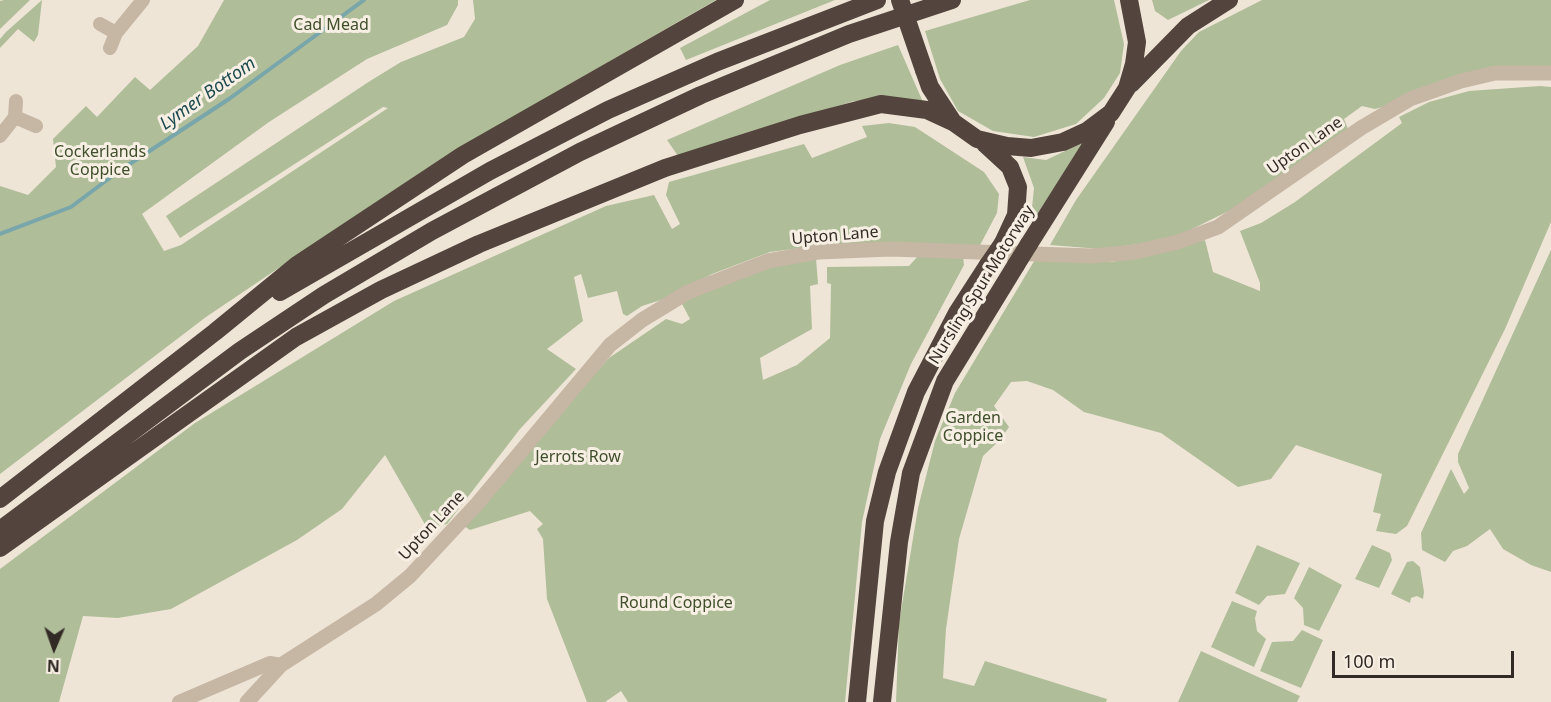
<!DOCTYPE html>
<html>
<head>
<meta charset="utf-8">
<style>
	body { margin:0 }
	#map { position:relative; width:1551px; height:702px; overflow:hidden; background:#efe5d7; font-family:"Noto Sans",sans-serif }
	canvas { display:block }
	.north { position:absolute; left:24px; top:618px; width:60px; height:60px; -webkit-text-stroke:4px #f7efe3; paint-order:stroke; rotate:182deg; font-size:16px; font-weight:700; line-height:24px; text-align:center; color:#322a25 }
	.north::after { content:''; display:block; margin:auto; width:21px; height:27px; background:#322a25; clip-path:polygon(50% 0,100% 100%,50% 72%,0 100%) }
	.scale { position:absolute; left:1332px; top:651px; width:182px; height:27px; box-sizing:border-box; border:3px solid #322a25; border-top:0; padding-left:8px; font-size:18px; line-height:21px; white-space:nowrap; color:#322a25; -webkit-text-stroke:4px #f7efe3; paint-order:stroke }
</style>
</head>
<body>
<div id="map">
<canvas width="1551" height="702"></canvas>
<div class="north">N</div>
<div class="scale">100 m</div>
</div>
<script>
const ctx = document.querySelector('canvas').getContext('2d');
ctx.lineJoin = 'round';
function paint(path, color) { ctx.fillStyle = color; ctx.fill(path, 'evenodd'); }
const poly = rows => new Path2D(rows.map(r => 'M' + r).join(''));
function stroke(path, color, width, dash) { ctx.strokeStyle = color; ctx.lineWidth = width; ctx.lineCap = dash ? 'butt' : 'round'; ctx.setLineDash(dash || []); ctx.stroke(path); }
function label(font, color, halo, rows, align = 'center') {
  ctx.font = font + ' "Noto Sans",sans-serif'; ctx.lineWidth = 6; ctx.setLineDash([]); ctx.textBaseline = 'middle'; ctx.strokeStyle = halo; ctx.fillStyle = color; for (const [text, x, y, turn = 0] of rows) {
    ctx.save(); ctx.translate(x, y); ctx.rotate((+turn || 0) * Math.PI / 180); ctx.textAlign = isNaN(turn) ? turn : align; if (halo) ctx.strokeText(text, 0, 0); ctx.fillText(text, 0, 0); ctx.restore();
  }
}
paint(poly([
	[4,0,30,0,0,29,0,1],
	[42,0,38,35,34,42,18,29,0,48,0,39,6,32],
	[224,0,458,0,458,5,447,25,367,59,269,122,142,214,164,251,181,245,388,108,383,107,180,238,166,216,370,81,401,62,464,37,475,19,473,0,716,0,556,92,350,220,206,317,0,474,0,186,28,195,56,167,53,139,86,106,97,117,135,77,150,90,198,46],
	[770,0,835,0,686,60,680,48],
	[1030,0,1114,0,1124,44,1120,73,1104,98,1076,124,1034,137,993,131,958,111,940,79,925,31],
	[1152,0,1209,0,1168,20,1155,11],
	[1262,0,1551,0,1551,66,1375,109,1362,106,1344,119,1348,129,1251,200,1182,234,1148,243,1100,249,1050,245,1076,200,1181,51,1199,32],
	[898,45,923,102,854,101,678,156,667,140,840,65],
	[1540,86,1551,87,1551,222,1505,329,1407,526,1396,534,1376,531,1381,514,1373,512,1382,474,1296,445,1271,479,1238,487,1161,433,1084,412,1053,390,1027,381,1011,382,994,406,1009,427,1000,440,983,456,959,539,946,629,943,678,974,686,985,661,1107,699,1106,702,896,702,899,623,918,508,935,441,955,393,1036,258,1112,262,1205,240,1213,272,1260,291,1260,283,1240,231,1261,223,1295,202,1402,123,1399,117,1429,102,1469,91],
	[889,123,915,127,984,172,999,194,997,213,979,247,832,244,770,252,712,274,667,298,642,306,627,316,623,314,617,291,588,298,581,274,574,277,583,321,547,349,576,369,520,429,447,524,427,528,385,455,342,509,297,540,171,609,118,618,83,616,59,702,0,702,0,569,195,423,394,301,606,206,654,195,672,229,680,224,666,195,669,182,804,144,812,158,867,137,862,126],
	[1084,142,1036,216,1031,218,1034,188,1023,157,1046,160],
	[1551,250,1551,572,1531,565,1503,549,1490,529,1467,546,1453,551,1445,562,1422,550,1421,533,1451,469,1464,494,1469,488,1458,462,1458,454],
	[919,255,963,256,964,265,911,364,880,439,862,522,845,702,628,702,621,691,605,702,587,702,547,599,543,539,537,529,543,524,530,511,470,530,464,526,524,453,609,358,666,319,682,324,690,319,681,302,765,268,816,258,818,284,810,286,812,329,760,358,763,380,797,365,830,338,831,284,827,283,827,267,909,266],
	[1257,545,1300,563,1285,594,1267,596,1259,605,1235,593],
	[1372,545,1390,553,1392,560,1379,588,1355,579],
	[1413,561,1420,567,1424,592,1423,599,1417,596,1411,598,1410,603,1391,594,1407,562],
	[1309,567,1342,585,1319,631,1304,625,1303,608,1294,598],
	[1232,601,1257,611,1255,618,1257,631,1266,639,1254,667,1211,647],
	[1302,630,1323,640,1301,688,1260,671,1272,642,1293,641],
	[1201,651,1300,696,1297,702,1178,702]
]), '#afbd99');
stroke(poly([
	[0,234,71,207,119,171,229,99,364,0]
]), '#78a6ab', 4);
stroke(poly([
	[100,24,116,33],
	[110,48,116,33,143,0],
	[15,117,16,101],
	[0,136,15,117,36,126],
	[179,702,270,663,281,665]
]), '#c6b6a4', 14);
stroke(poly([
	[247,702,281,665,376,604,410,576,477,504,610,345,642,320,688,292,768,261,818,252,891,249,1092,256,1135,252,1178,242,1218,227,1361,128,1410,99,1461,81,1495,73,1551,73]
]), '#c6b6a4', 15);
stroke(poly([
	[924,70,930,87,953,122,977,139,1007,146,1031,148,1063,142,1087,131,1111,113,1127,88,1134,64,1137,42,1129,0],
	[1131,84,1188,26,1229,0],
	[985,144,1010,167,1018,187,1016,215,1003,243],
	[1029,244,1106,122],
	[280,292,490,171,608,110,717,62,877,0],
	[0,499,215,332,297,265,463,155,735,0],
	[0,530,240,351,324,295,432,231,580,152,701,95,849,34,952,0],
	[0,548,296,337,381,290,479,244,665,168,800,125,881,104,927,110,953,122],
	[857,702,875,521,887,472,916,392,957,313,988,265],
	[882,702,899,542,911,473,945,381,1016,265]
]), '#53453d', 18);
stroke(poly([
	[900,0,924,70],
	[988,265,1003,243],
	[1016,265,1029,244]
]), '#53453d', 18);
label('16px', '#404f2b', '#f7efe3', [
	["Cad Mead",331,25],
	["Cockerlands",100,152],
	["Coppice",100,170],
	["Garden",973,418],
	["Coppice",973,436],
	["Jerrots Row",578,457],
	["Round Coppice",676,603]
]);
label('16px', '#322a25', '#f7efe3', [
	["Upton Lane",1305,146,-35],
	["Upton Lane",835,236,-5],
	["Nursling Spur Motorway",982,285,-58],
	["Upton Lane",432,526,-47]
]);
label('italic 18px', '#1e4b51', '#f7efe3', [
	["Lymer Bottom",208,94,-35]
]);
</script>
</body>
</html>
